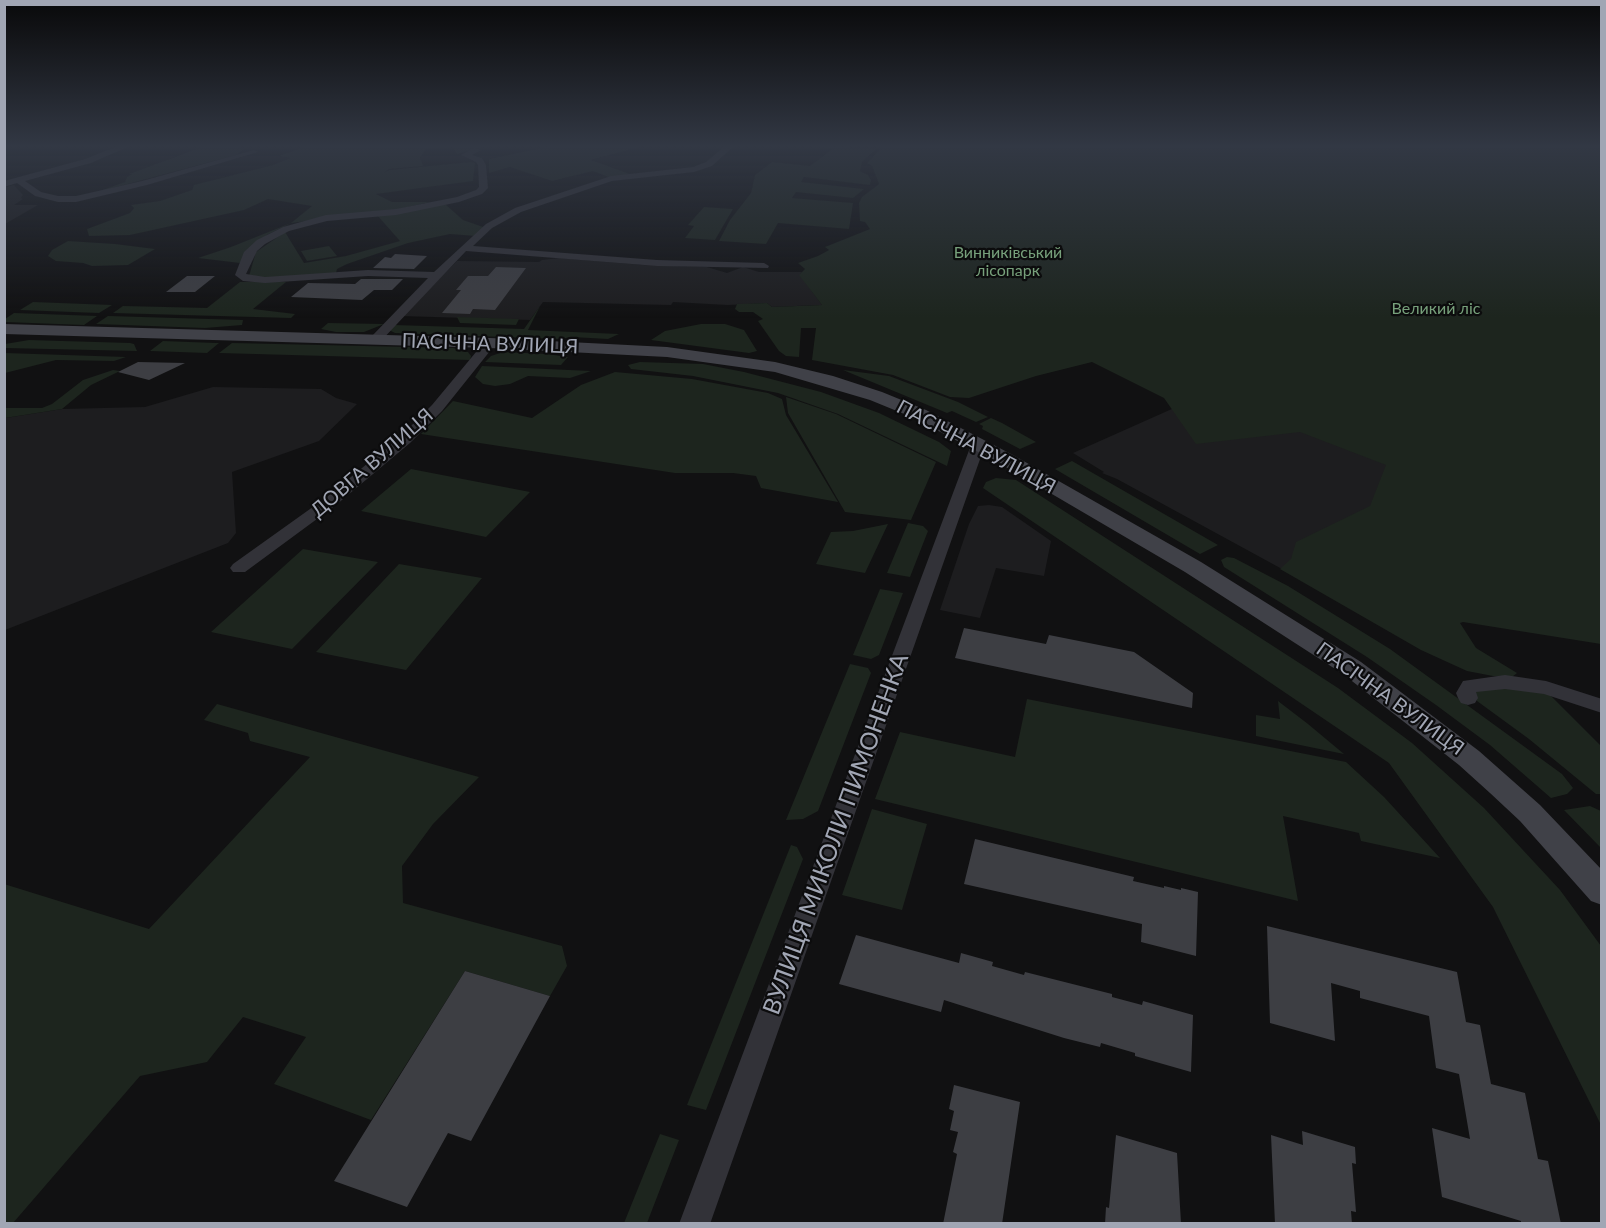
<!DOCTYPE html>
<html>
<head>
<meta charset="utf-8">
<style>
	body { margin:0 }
	#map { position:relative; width:1606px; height:1228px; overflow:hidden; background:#111112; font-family:Lato,sans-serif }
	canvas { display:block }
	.frame { position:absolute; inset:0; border:6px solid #a1a6b4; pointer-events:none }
</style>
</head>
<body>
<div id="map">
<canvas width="1606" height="1228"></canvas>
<div class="frame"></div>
</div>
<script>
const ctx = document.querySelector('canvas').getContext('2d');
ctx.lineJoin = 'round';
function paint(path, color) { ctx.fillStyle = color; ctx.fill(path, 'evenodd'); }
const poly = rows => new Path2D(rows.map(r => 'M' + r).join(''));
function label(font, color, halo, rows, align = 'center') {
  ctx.font = font + ' Lato,sans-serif'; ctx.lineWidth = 4.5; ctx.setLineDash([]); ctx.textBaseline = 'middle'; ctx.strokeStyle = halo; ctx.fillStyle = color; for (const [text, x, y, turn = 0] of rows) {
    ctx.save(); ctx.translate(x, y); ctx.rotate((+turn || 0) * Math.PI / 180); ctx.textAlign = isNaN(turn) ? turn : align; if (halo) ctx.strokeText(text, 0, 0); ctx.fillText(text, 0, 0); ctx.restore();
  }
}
paint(poly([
	[14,185,23,195,21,198,23,199,14,205,38,205,5,224,5,187],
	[559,258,644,265,707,267,727,273,743,267,759,272,802,272,800,275,822,305,772,307,767,303,728,305,673,302,671,305,543,302,530,320,402,316,457,261,539,262,542,260],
	[213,387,321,389,336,398,357,404,319,441,232,472,236,533,228,543,5,630,5,418,62,409,145,407],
	[1219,388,1491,501,1293,575,1117,479,1102,473,1104,472,1073,453],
	[989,505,1002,507,1051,541,1044,576,996,568,980,618,940,610,969,524,978,506]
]), '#1d1d1f');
paint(poly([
	[205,146,240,146,238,147,244,149,236,155,94,193,125,182,127,177,132,174,129,174],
	[308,146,485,146,457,154,453,147,426,148,420,158,423,166,389,169,384,173,389,170,471,162,475,163,473,181,376,194,392,202,430,202,395,210,291,223,267,235,240,263,198,258,231,247,291,223,312,206,268,199,244,210,130,235,89,236,87,229,130,213,134,208,131,205,160,201,192,190,194,185,273,165,290,158,279,156],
	[552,146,642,146,591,160,630,174,611,178,593,171,552,181,510,167,489,173,489,159],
	[813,146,876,149,862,162,860,171,868,175,871,180,870,185,804,177,801,182,864,189,853,198,796,192,792,198,853,203,849,229,778,223,766,244,719,241,730,220,751,193,755,175,772,162,810,166,834,148],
	[883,146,1601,146,1601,644,1463,622,1460,623,1476,648,1517,673,1512,677,1493,676,1467,671,1421,650,1280,569,1291,559,1296,542,1370,506,1386,465,1300,432,1196,444,1164,398,1092,362,1036,376,969,398,950,397,893,375,812,360,816,328,801,328,799,357,786,356,779,351,758,321,763,319,753,312,739,312,735,309,737,304,767,303,772,307,822,305,799,275,805,269,798,263,818,256,829,250,825,247,870,229,865,222,860,221,859,203,862,197,879,184,872,166,867,163],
	[445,204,463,220,486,228,476,236,450,234,408,243,347,264,337,269,336,273,275,279,249,276,256,252,285,232,304,263,346,256,400,241,377,215],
	[704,207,733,209,715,240,685,238,694,226,688,225],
	[68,241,115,244,155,249,128,265,92,266,83,263,56,261,48,256,52,250],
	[329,246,337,256,307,261,301,251],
	[240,282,286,282,253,309,295,314,291,318,113,313,123,306,207,308],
	[33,302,112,305,99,313,20,310],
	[540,306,528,330,619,334,608,339,572,337,559,339,395,333,389,330,394,325,524,329],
	[14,313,97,316,84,325,5,322,5,319],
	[108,316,243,320,242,325,205,328,96,324],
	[457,317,519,319,516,325,460,323],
	[328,323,384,324,364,332,336,332,321,329],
	[701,324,725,324,744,330,757,351,749,353,651,340,665,331],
	[29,340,130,343,134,344,137,351,5,348,5,344],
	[163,341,216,343,219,343,207,353,150,351],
	[232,343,453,348,468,352,471,356,470,360,219,353],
	[503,352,547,354,568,357,561,365,485,362,491,356],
	[5,353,126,357,114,361,56,360,5,373],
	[640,362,703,364,744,372,821,392,879,413,939,442,951,451,947,466,838,414,778,393,693,376,631,369,628,365],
	[482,366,591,371,570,378,528,376,510,384,495,386,483,384,475,377],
	[113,370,120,371,91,385,62,409,5,418,5,408,42,408,52,404,83,380],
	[843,370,889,376,958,402,988,417,976,422,952,411,947,413],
	[615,372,692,379,768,393,782,399,786,415,838,502,761,488,756,476,733,473,675,473,421,434,453,401,532,418,581,385],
	[786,397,836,414,936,462,911,520,845,512,788,413],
	[991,418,1002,423,1036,442,1020,449,982,429,983,426,979,424],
	[1072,461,1218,545,1200,554,1055,469],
	[411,469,530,492,486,537,361,511],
	[996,478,1016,480,1338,688,1412,743,1484,808,1560,890,1601,946,1601,1125,1493,907,1389,763,983,488,986,482],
	[908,523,923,526,928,531,910,577,887,573],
	[888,524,865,573,816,564,831,532,853,531],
	[303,549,378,562,292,649,211,632],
	[1227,557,1234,558,1288,586,1390,649,1562,774,1573,788,1567,794,1551,798,1490,745,1436,705,1367,657,1224,567,1221,560],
	[399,564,482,578,406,670,316,652],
	[880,589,903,593,879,655,871,659,853,655],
	[850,664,868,668,871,673,818,811,803,819,786,820],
	[1484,686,1544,689,1601,746,1601,794,1596,794,1529,739,1477,701,1475,692],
	[1027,699,1346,762,1384,797,1440,858,1361,841,1359,833,1283,816,1298,901,875,799,900,732,1015,757],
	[1278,701,1308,724,1344,754,1256,736,1256,715,1280,719],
	[217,704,479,777,433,824,402,866,403,903,562,946,567,966,550,996,465,971,371,1120,274,1084,306,1037,243,1017,207,1062,140,1076,13,1223,5,1223,4,884,149,929,310,757,250,741,248,733,204,720],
	[1590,806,1601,811,1601,848,1564,810],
	[872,809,927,824,902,910,842,895],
	[791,845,797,847,803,859,706,1110,687,1105],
	[660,1134,679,1140,647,1223,624,1223]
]), '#1d251e');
paint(poly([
	[395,254,427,256,414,269,373,268,385,257,391,258],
	[496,267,526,268,495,310,473,309,470,314,442,313,461,290,456,290,468,276,488,276],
	[187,276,215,276,195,292,166,292],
	[361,279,403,279,392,290,374,290,362,300,291,297,308,283,355,284],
	[138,362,185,363,149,380,118,372],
	[964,628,1046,644,1049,635,1134,652,1193,693,1192,708,955,658],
	[975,839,1134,877,1133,881,1164,888,1164,886,1181,890,1181,888,1198,892,1196,956,1141,942,1142,924,964,884],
	[1267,926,1457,972,1466,1022,1480,1025,1491,1084,1525,1093,1538,1159,1548,1161,1561,1224,1521,1224,1521,1221,1442,1197,1432,1128,1470,1139,1459,1074,1436,1068,1429,1016,1360,998,1360,991,1331,983,1335,1041,1270,1023],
	[856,935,959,963,961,953,993,962,992,966,1024,975,1025,972,1112,994,1112,997,1142,1005,1143,1001,1193,1015,1191,1072,1135,1056,1135,1053,1101,1043,1100,1047,1064,1038,944,1000,941,1012,839,984],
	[465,971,550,996,471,1141,448,1133,407,1207,334,1181],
	[954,1085,1020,1102,1002,1224,943,1224,957,1154,953,1152,958,1132,950,1130,954,1111,949,1109],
	[1302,1131,1355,1147,1356,1164,1352,1163,1356,1212,1351,1211,1352,1224,1275,1224,1271,1135,1303,1145],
	[1116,1135,1177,1153,1181,1224,1105,1224,1106,1207,1109,1208]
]), '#3d3e43');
paint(poly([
	[118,146,130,146,91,163,25,181,41,192,58,196,76,196,142,181,254,150,258,152,147,185,76,202,58,202,35,196,17,183,4,187,4,181,85,159,118,146],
	[725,146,734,146,712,166,694,172,612,181,521,212,492,228,473,246,657,260,764,263,769,266,768,268,657,266,466,251,379,343,375,344,371,343,371,337,428,278,368,276,265,283,243,281,235,275,244,252,257,240,283,227,326,215,396,209,457,197,476,190,479,187,478,165,476,162,461,155,474,148,481,150,472,155,482,158,486,165,488,188,482,194,459,202,396,215,327,221,289,231,265,244,257,251,246,274,265,277,368,270,434,272,486,224,515,208,611,176,693,167,706,162,725,146],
	[490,339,496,343,494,346,442,411,410,443,336,505,245,572,233,572,230,568,233,564,324,499,400,437,432,405,486,340,490,339],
	[978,441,985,445,710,1224,679,1224,971,445,978,441],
	[1505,675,1546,681,1602,699,1602,713,1544,694,1505,689,1476,692,1478,698,1475,703,1468,705,1461,703,1458,698,1456,693,1463,681,1505,675]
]), '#323238');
paint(poly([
	[4,324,490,338,667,347,775,362,833,376,882,392,926,410,1013,455,1201,562,1361,662,1479,751,1540,805,1602,870,1602,905,1591,901,1520,821,1490,793,1459,765,1343,674,1185,572,999,463,914,418,870,400,775,372,667,357,490,348,4,334,4,324]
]), '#404148');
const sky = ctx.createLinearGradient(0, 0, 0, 318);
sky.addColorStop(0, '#09090a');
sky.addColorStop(0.46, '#323844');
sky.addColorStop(1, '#32384400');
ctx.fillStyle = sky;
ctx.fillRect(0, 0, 1606, 318);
label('16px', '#77a07b', '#0c0c0d', [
	["Винниківський",1008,253],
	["лісопарк",1008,271],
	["Великий ліс",1436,309]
]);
label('20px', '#a1a6b4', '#0c0c0d', [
	["ПАСІЧНА ВУЛИЦЯ",490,344,2],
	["ПАСІЧНА ВУЛИЦЯ",976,447,28],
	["ДОВГА ВУЛИЦЯ",372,463,-41],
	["ПАСІЧНА ВУЛИЦЯ",1390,699,36]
]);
label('24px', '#a1a6b4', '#0c0c0d', [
	["ВУЛИЦЯ МИКОЛИ ПИМОНЕНКА",836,834,-70]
]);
</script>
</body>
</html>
